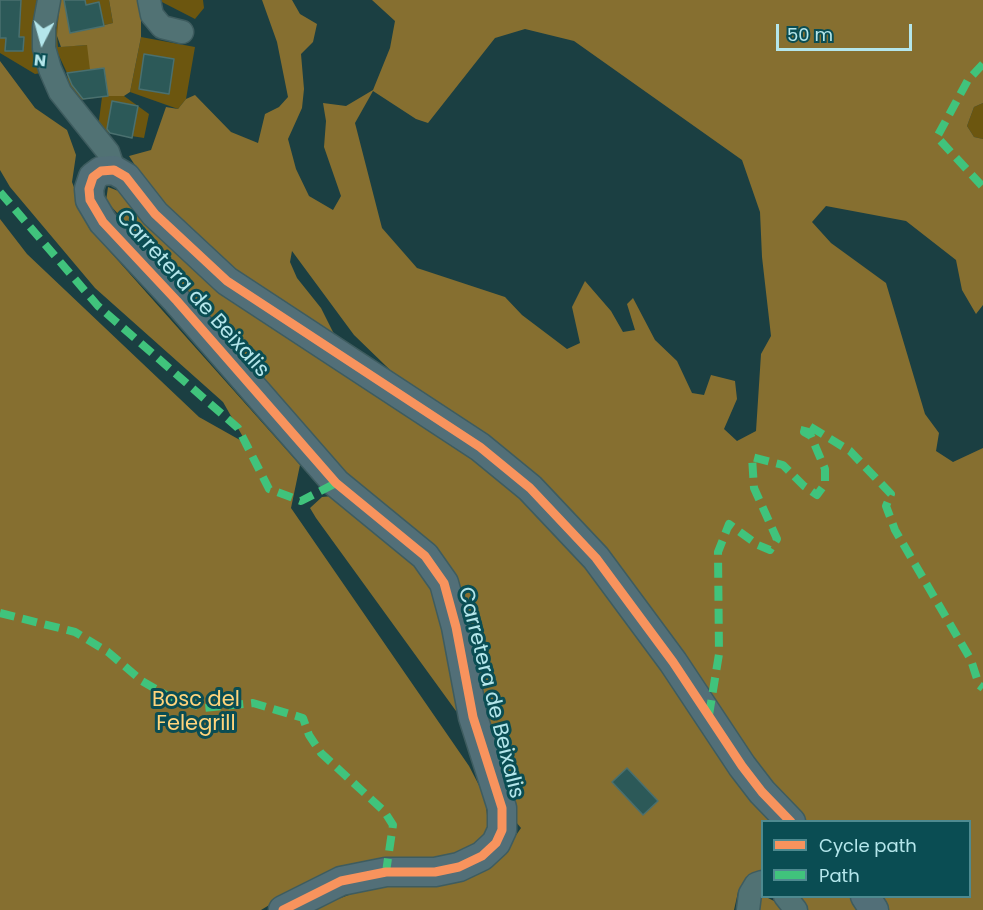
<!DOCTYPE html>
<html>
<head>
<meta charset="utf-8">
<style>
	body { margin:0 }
	#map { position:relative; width:983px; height:910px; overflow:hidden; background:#1b3f42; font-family:Poppins,sans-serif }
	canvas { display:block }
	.legend { position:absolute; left:761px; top:820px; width:210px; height:78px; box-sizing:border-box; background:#0a4d53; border:2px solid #4e8a90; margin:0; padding:8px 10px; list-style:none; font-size:18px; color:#b4e6eb }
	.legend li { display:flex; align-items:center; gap:12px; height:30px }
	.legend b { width:30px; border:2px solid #4e8a90 }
	.north { position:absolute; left:12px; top:12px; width:60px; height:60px; -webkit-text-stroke:4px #0a4d53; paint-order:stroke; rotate:186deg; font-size:16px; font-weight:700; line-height:24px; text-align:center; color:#b4e6eb }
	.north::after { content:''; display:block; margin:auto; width:21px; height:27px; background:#b4e6eb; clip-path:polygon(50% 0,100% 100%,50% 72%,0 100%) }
	.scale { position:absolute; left:776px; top:24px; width:136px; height:27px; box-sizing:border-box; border:3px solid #b4e6eb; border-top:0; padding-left:8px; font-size:18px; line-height:21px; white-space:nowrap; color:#b4e6eb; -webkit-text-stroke:4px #0a4d53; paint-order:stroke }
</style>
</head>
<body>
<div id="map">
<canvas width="983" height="910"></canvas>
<ul class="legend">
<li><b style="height:8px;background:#f8935d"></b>Cycle path</li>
<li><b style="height:8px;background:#40c37c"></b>Path</li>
</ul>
<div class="north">N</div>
<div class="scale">50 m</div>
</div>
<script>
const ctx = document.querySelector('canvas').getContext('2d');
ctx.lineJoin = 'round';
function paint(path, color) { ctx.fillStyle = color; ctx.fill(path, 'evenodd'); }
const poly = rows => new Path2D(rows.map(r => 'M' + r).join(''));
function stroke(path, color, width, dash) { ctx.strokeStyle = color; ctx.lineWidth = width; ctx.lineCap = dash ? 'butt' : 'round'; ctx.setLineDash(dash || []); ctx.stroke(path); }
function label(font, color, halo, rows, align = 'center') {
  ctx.font = font + ' Poppins,sans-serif'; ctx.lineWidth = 6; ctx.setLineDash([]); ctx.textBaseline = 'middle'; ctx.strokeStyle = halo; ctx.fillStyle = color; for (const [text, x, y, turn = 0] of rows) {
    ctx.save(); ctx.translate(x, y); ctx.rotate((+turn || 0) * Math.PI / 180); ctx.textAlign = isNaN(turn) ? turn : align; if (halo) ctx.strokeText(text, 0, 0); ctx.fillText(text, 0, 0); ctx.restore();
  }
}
paint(poly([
	[0,0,39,0,41,73,35,74,0,53],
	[60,0,109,0,113,23,57,36,58,47,87,45,104,68,108,96,124,96,149,114,144,138,106,132,98,128,102,97,71,101,67,73,54,45],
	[158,0,203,0,204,8,195,19],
	[141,37,195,47,186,99,178,109,130,92],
	[983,103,983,139,974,137,967,126,974,107]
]), '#6c560f');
paint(poly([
	[60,0,64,0,71,33,113,23,109,0,141,0,141,37,130,92,124,96,108,96,104,68,90,70,87,45,61,47,57,36],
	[262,0,292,0,300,14,317,24,313,42,301,54,304,89,302,108,288,139,296,169,309,196,333,210,341,196,324,147,326,121,323,103,346,106,373,90,390,48,395,21,372,0,983,0,983,103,974,107,967,126,974,137,983,139,983,305,976,314,962,290,956,260,906,221,826,206,812,222,831,243,886,283,925,414,939,433,936,451,953,462,983,448,983,910,885,910,875,897,970,896,970,822,807,821,775,788,670,641,354,335,292,251,290,262,297,278,321,308,334,334,328,337,215,258,163,208,129,156,151,150,166,107,178,109,186,99,195,95,231,132,258,143,265,114,279,107,288,97,277,42],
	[525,29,574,41,742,160,760,212,762,257,771,336,761,354,756,431,737,441,724,429,737,399,735,381,711,375,704,395,692,393,677,361,655,340,633,298,627,304,635,330,623,332,611,311,585,281,572,307,580,343,567,349,522,315,505,297,417,268,382,228,355,123,373,91,416,119,428,123,495,38],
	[0,61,35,108,67,130,76,155,72,182,89,228,300,465,291,508,469,766,485,797,489,833,468,853,301,886,261,910,0,910,0,219,27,254,199,417,247,444,223,402,95,288,10,187,0,170],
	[108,187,121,192,156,235,193,265,503,479,551,521,776,821,762,822,762,876,747,880,738,892,734,910,309,910,362,890,504,853,521,828,516,822,495,762,468,628,329,461,255,378,169,268,106,201],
	[332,496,420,569,438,598,459,708,456,711,316,518,310,508,322,497],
	[762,895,790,909,788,897,851,897,861,910,757,910]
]), '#866f30');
const building = poly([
	[0,0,21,0,19,37,24,37,23,51,5,51,6,38,0,38,0,0],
	[64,0,85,0,86,5,99,2,104,26,70,33,64,0],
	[144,54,174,59,169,94,139,89,144,54],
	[104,68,108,96,83,99,72,85,67,73,104,68],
	[112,101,138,106,132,138,110,133,107,129,112,101],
	[627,768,658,801,643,815,612,782,627,768]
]);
paint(building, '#2c5958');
stroke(building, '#4a706f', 1.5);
const minor = poly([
	[49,0,44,27,44,48,50,69,60,92,108,152,114,170],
	[149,0,152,15,162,27,182,32],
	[785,896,796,910],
	[748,910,750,894,756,884,762,882]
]);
const major = poly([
	[865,896,874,910],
	[283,910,341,881,386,872,435,872,459,867,482,856,496,843,502,830,502,808,473,717,456,627,444,583,425,556,336,483,177,301,103,222,90,200,89,189,93,177,101,171,114,170,126,177,155,214,227,281,480,447,530,488,596,558,673,662,742,766,762,792,791,822]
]);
stroke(minor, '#3e5c5f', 25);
stroke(major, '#3e5c5f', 31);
stroke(minor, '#517274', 22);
stroke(major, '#526f78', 28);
stroke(poly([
	[983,64,968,80,937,137,983,187],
	[0,192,98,306,238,428,269,489,301,501,336,483],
	[0,613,75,632,108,652,142,681,166,695,204,708,253,703,303,718,309,735,321,753,384,811,393,825,386,872],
	[709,715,719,654,718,552,729,524,758,545,770,550,777,539,754,488,752,457,783,465,804,486,817,495,825,484,825,469,811,436,804,432,806,424,850,451,891,494,886,506,895,530,971,660,979,685,983,688]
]), '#40c37c', 8, [15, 8]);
stroke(poly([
	[283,910,341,881,386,872,435,872,459,867,482,856,496,843,502,830,502,808,473,717,456,627,444,583,425,556,336,483,177,301,103,222,90,200,89,189,93,177,101,171,114,170,126,177,155,214,227,281,480,447,530,488,596,558,673,662,742,766,762,792,791,822]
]), '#f8935d', 9);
label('21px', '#b4e6eb', '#0a4d53', [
	["Carretera de Beixalis",192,294,48],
	["Carretera de Beixalis",490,693,76]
]);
label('21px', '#ffd47c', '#0a4d53', [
	["Bosc del",196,701],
	["Felegrill",196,725]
]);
</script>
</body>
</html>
